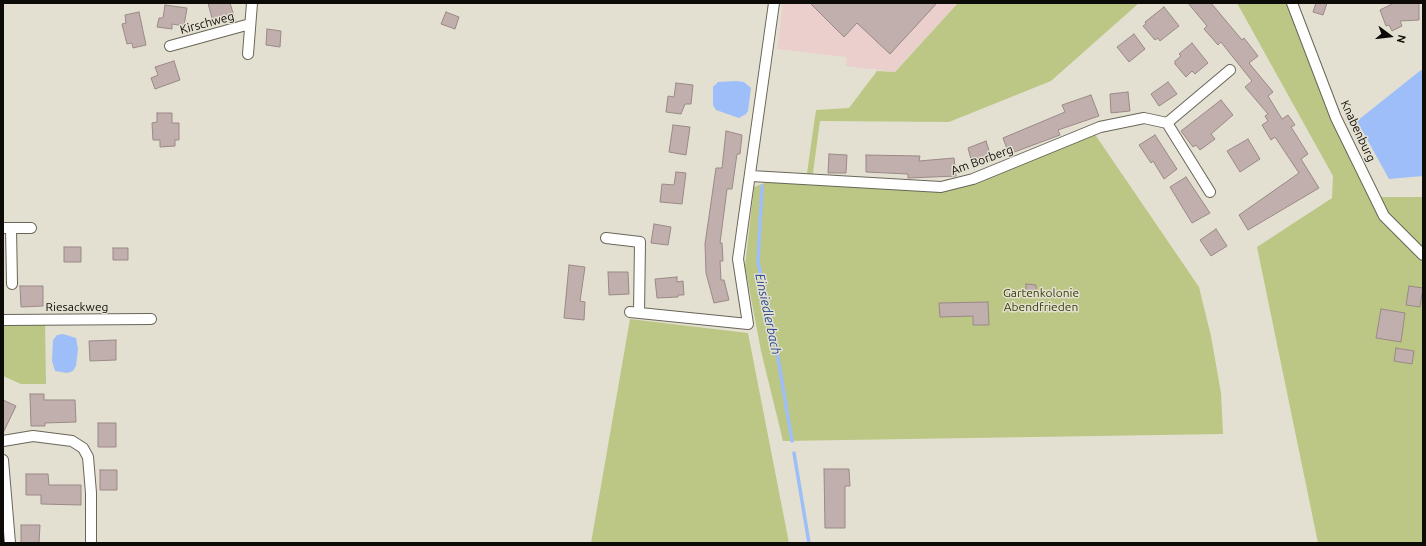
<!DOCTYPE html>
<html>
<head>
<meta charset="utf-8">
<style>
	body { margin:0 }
	#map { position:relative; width:1426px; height:546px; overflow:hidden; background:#e4e0d1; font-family:Ubuntu,sans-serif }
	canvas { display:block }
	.frame { position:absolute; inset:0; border:4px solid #0d0b07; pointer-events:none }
	.north { position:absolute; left:1370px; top:16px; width:40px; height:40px; -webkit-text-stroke:3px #e4e0d1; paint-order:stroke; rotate:105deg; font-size:11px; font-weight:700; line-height:16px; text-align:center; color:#0d0b07 }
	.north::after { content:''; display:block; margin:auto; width:14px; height:18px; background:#0d0b07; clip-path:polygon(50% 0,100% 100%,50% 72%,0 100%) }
</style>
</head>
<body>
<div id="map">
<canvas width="1426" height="546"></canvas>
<div class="frame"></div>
<div class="north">N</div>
</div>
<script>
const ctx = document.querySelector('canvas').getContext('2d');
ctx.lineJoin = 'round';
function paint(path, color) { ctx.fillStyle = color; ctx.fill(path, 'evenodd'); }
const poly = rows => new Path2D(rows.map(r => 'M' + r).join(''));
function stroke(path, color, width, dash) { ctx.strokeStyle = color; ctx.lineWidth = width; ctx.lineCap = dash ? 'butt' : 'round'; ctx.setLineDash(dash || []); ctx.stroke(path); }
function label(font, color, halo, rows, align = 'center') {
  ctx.font = font + ' Ubuntu,sans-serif'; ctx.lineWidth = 3; ctx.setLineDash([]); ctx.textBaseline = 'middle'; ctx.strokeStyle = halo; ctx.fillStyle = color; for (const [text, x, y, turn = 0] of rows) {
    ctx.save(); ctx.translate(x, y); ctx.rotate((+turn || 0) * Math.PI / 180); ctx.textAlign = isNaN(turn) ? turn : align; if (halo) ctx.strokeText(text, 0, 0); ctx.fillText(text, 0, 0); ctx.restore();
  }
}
paint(poly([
	[783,3,958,3,894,72,846,66,846,57,777,49]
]), '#eacfcd');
paint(poly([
	[958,3,1139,3,1051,81,949,122,820,121,812,180,941,187,1092,130,1199,287,1211,336,1221,393,1223,434,783,441,761,351,745,266,754,187,777,178,806,180,816,110,849,108,877,71,895,72],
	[1237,3,1292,3,1374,197,1423,197,1423,543,1318,543,1257,247,1332,198,1333,176],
	[630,319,748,333,789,543,591,543],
	[3,320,45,320,46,384,21,384,3,376]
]), '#bcc785');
paint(poly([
	[1421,70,1423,72,1423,176,1389,179,1357,121],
	[736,81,744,82,751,88,748,111,746,114,739,118,716,110,713,105,713,87,718,82],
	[63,334,76,338,78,349,76,366,73,371,67,373,55,371,52,361,53,340,57,335]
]), '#9dbef9');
stroke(poly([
	[762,186,758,262,773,328,792,441],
	[794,453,809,543]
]), '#9dbef9', 3.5);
const building = poly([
	[208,3,230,3,234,16,213,22,208,3],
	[810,3,937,3,890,54,857,23,844,37,810,3],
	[1188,3,1211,3,1242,40,1244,38,1258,56,1249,63,1273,92,1268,96,1282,119,1288,115,1295,125,1291,127,1308,154,1301,159,1319,188,1248,230,1239,215,1299,173,1275,137,1271,140,1262,125,1268,121,1265,116,1268,114,1245,87,1252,81,1221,42,1218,45,1204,29,1207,26,1188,3],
	[1316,3,1327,3,1323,15,1313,12,1316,3],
	[1394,3,1419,3,1419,20,1400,21,1402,26,1392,31,1389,25,1386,26,1380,10,1394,3],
	[165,5,187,8,184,26,172,24,172,29,157,27,159,18,163,18,165,5],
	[1164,7,1179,26,1160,41,1158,38,1155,40,1143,26,1146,24,1145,22,1164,7],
	[139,12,146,45,133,48,132,43,127,44,122,24,126,23,125,15,139,12],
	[446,12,459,17,455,29,441,24,446,12],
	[267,29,281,31,280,47,266,45,267,29],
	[1134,34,1145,49,1129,62,1117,47,1134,34],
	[1192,43,1208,63,1195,74,1192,71,1186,77,1175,64,1175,61,1181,56,1179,54,1192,43],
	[174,61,180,80,155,89,151,78,158,75,155,67,174,61],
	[1168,82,1177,94,1159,106,1151,94,1168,82],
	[676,83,693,85,691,104,685,104,681,114,666,112,668,96,674,97,676,83],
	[1128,92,1130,111,1111,113,1110,94,1128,92],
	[1091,95,1099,116,1058,130,1060,135,1009,154,1003,138,1065,112,1062,105,1091,95],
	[1221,100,1233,115,1211,134,1215,139,1200,150,1196,145,1193,147,1181,131,1221,100],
	[157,113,172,113,172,123,179,123,179,140,175,140,175,146,160,147,160,140,153,140,152,123,157,122,157,113],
	[673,125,690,127,686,155,669,152,673,125],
	[726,131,742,135,740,154,737,154,732,189,727,189,720,243,722,243,723,261,720,261,721,280,724,280,729,300,714,303,706,273,705,244,716,168,722,168,726,131],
	[1155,135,1177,169,1164,179,1153,161,1151,163,1139,145,1155,135],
	[1248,139,1260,159,1240,172,1227,151,1248,139],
	[986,141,992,160,973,167,968,148,986,141],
	[829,154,847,155,846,173,828,173,829,154],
	[866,155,920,156,919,161,954,158,956,176,908,178,908,174,866,172,866,155],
	[676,172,686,173,682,204,660,202,662,184,674,185,676,172],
	[1186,177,1210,213,1192,223,1170,187,1186,177],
	[654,224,671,227,668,245,651,243,654,224],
	[1216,229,1227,246,1211,256,1200,240,1216,229],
	[64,247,81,247,81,262,64,262,64,247],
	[113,248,128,248,128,260,113,260,113,248],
	[569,265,585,267,580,301,585,302,584,320,564,318,569,265],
	[608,272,628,272,629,294,609,295,608,272],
	[677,277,677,282,683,281,684,295,678,295,678,297,657,298,655,279,677,277],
	[1026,284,1036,285,1036,294,1026,294,1026,284],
	[20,286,43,286,43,306,21,307,20,286],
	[1409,286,1423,288,1420,307,1406,305,1409,286],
	[988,302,989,325,973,325,973,316,940,317,939,303,988,302],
	[1381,309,1405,313,1401,342,1376,338,1381,309],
	[116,340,116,360,90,361,89,341,116,340],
	[1396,348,1414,351,1412,364,1394,361,1396,348],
	[30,394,44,394,44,400,75,400,76,422,45,423,45,426,31,426,30,394],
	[3,400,16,406,3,433,3,400],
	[98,423,116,423,116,447,98,447,98,423],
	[824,469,849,469,850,486,845,486,845,528,825,528,824,469],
	[100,470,117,470,117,490,100,490,100,470],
	[26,474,48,474,49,485,81,485,81,505,41,504,41,495,26,495,26,474],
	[21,525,40,525,39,543,21,543,21,525]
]);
paint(building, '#c1afad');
stroke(building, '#9a8987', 1);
const street = poly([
	[1292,3,1336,118,1384,216,1423,255],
	[170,46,250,24],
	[248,54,252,3],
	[1167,123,1210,192],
	[751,176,941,187,973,179,1100,127,1144,118,1167,123,1230,70],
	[3,228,31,228],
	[11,228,12,284],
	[606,238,640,242,639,313],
	[630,312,748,324,738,259,774,3],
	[3,320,151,319],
	[3,441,33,436,72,441,83,448,88,457,91,493,91,543],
	[3,460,10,543]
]);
stroke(street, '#696558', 12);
stroke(street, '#fff', 10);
label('12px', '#0d0b07', '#e4e0d1', [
	["Kirschweg",207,23,-15],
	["Knabenburg",1358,131,65],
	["Am Borberg",982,160,-20],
	["Riesackweg",77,307]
]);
label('12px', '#373d07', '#e4e0d1', [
	["Gartenkolonie",1041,293],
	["Abendfrieden",1041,307]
]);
label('italic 13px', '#274b90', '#e4e0d1', [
	["Einsiedlerbach",768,314,78]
]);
</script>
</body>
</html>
